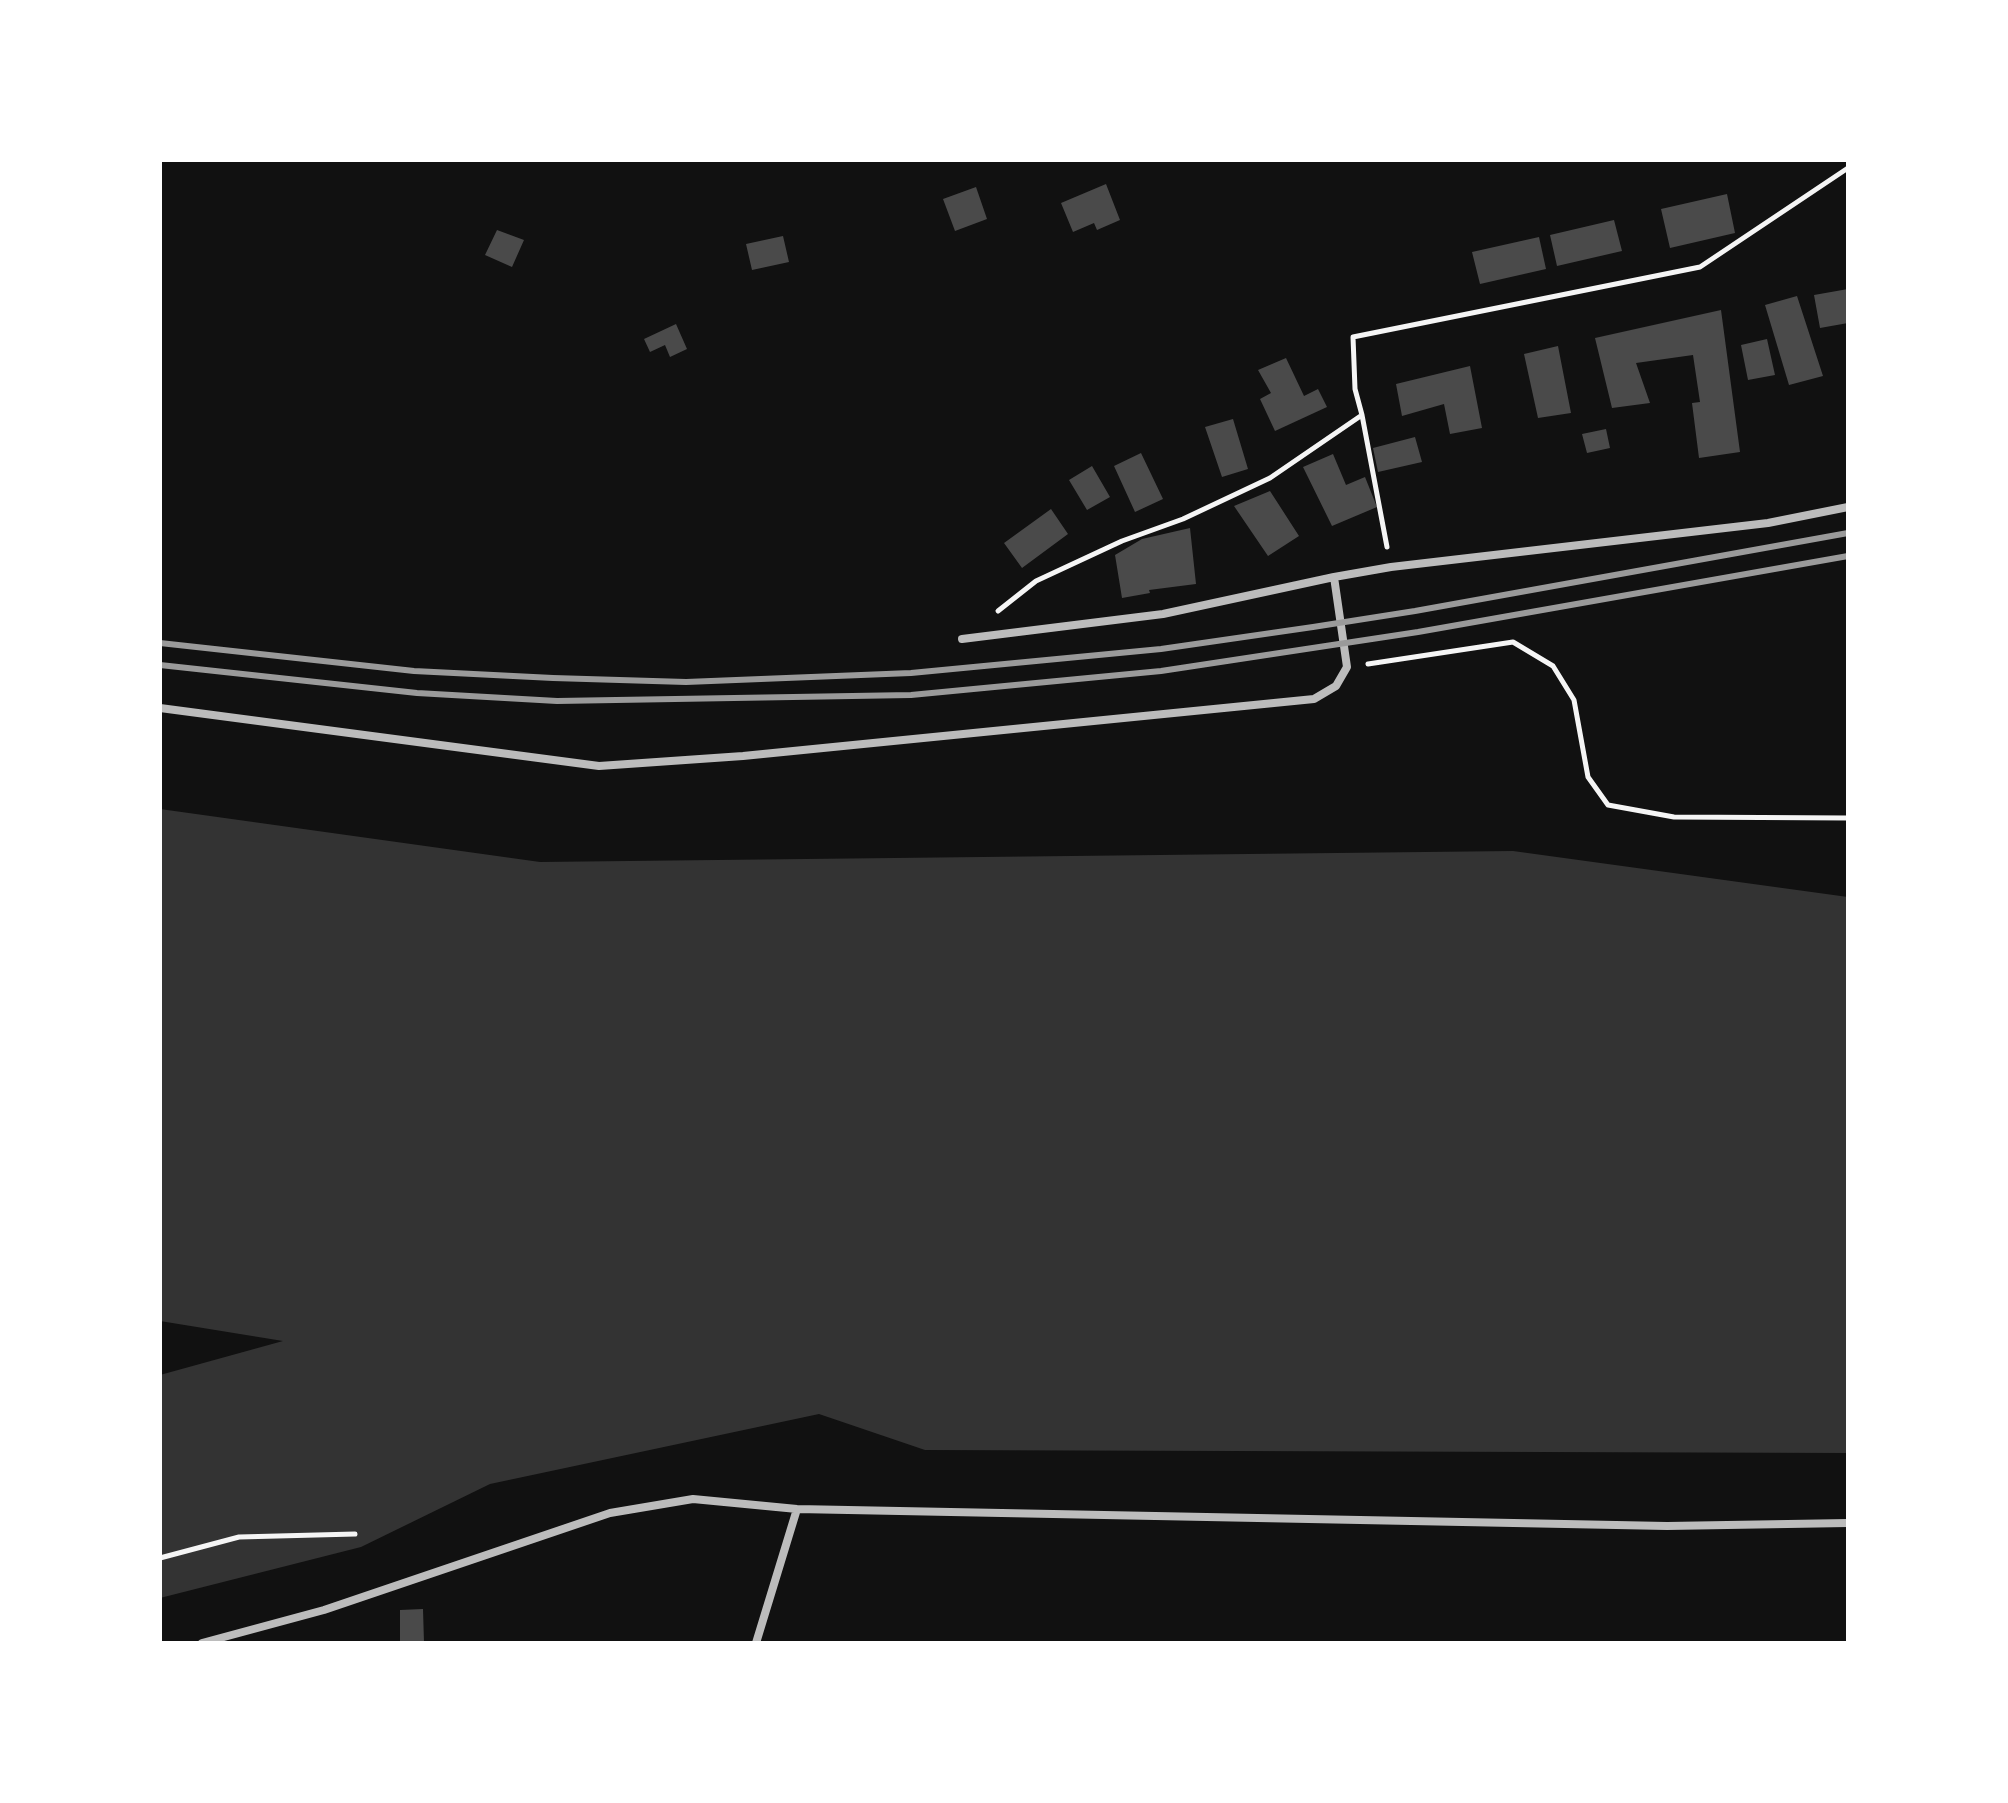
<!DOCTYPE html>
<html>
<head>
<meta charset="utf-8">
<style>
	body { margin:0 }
	#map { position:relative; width:2008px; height:1803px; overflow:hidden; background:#111; font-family:"Asap Condensed",sans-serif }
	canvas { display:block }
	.frame { position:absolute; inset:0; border:162px solid #fff; pointer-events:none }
</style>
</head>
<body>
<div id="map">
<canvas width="2008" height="1803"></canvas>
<div class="frame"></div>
</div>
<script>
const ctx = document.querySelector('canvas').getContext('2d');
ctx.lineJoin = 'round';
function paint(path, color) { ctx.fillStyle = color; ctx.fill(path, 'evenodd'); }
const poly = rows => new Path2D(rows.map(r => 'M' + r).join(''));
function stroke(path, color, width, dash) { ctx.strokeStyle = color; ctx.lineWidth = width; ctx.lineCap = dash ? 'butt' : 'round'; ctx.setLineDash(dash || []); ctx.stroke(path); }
paint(poly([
	[160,809,540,862,1513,851,1848,897,1848,1453,925,1450,819,1414,490,1484,361,1547,160,1598,160,1375,283,1341,160,1321]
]), '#333');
paint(poly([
	[1106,184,1120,220,1097,230,1094,223,1073,232,1061,203],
	[976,187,987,219,955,231,943,199],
	[1727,194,1735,233,1670,248,1661,209],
	[1614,220,1622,251,1557,266,1550,235],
	[497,230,524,240,512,267,485,255],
	[783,236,789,262,752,270,746,244],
	[1539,237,1546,269,1480,284,1472,252],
	[1848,289,1848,323,1820,328,1814,295],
	[1797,296,1823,376,1789,385,1765,305],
	[1721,310,1740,452,1699,458,1692,403,1700,402,1693,355,1636,363,1650,403,1612,408,1595,338],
	[676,324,687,349,670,357,665,345,650,352,644,339],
	[1767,339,1775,375,1748,380,1741,345],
	[1558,346,1571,413,1538,418,1524,354],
	[1286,358,1304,396,1318,389,1327,407,1275,431,1260,399,1271,393,1258,370],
	[1470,366,1482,428,1450,434,1444,404,1402,416,1396,384],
	[1233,419,1248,469,1222,477,1205,427],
	[1606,429,1610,448,1587,453,1582,434],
	[1415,437,1422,462,1378,472,1373,448],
	[1141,453,1163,499,1135,512,1114,466],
	[1333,454,1346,485,1365,477,1377,507,1332,526,1303,467],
	[1092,466,1110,497,1087,510,1069,480],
	[1270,491,1299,536,1268,556,1234,506],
	[1051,509,1068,534,1022,568,1004,543],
	[1190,528,1196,584,1149,590,1150,593,1122,598,1115,555,1142,539],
	[423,1609,424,1643,400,1643,400,1610]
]), '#4a4a4a');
stroke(poly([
	[1362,415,1355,389,1353,337,1700,267,1848,168],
	[998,611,1036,581,1122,541,1183,519,1270,478,1362,415,1387,547],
	[1368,664,1513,642,1553,666,1574,700,1588,777,1608,805,1674,817,1848,818],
	[160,1558,239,1537,355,1534]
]), '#f5f5f5', 5);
stroke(poly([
	[962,639,1163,614,1334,577],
	[160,708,599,766,743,756,1314,699,1336,686,1347,667,1334,577,1391,567,1768,523,1848,507],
	[202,1643,324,1610,610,1513,693,1499,797,1509,1667,1526,1848,1523],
	[756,1643,797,1509]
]), '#bcbcbc', 8);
stroke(poly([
	[160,643,414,671,553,678,686,682,911,673,1161,649,1313,627,1415,611,1848,533],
	[160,665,417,693,557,701,911,695,1161,671,1418,632,1848,556]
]), '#9a9a9a', 6);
</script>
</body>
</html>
